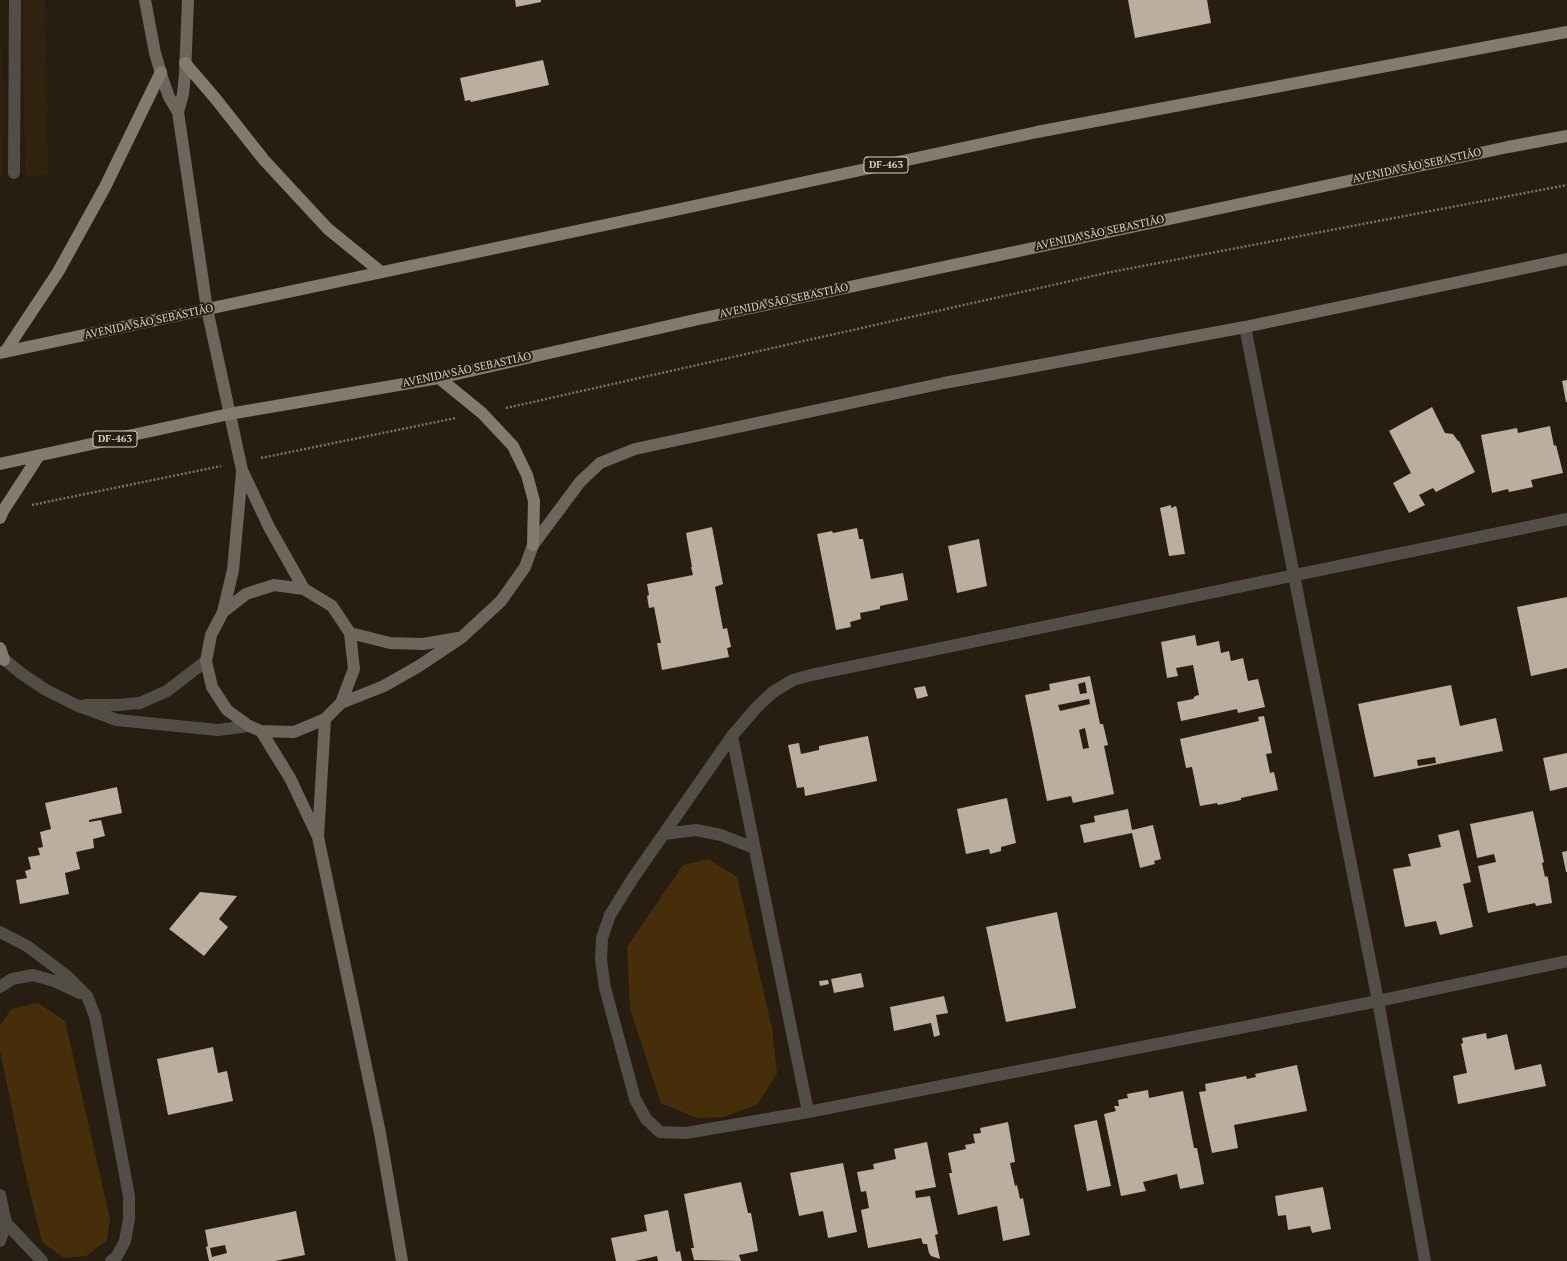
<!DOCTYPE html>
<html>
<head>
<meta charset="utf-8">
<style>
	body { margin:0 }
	canvas { display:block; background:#271d11 }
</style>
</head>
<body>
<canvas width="1567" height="1261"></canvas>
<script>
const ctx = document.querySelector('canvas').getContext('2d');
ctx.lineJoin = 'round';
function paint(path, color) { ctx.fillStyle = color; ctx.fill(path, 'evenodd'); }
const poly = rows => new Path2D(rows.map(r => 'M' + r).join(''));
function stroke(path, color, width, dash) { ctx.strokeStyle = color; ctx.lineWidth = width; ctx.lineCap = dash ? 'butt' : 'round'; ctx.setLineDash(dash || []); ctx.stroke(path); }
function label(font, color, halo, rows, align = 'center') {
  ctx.font = font + ' "PT Serif",serif'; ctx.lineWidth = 4; ctx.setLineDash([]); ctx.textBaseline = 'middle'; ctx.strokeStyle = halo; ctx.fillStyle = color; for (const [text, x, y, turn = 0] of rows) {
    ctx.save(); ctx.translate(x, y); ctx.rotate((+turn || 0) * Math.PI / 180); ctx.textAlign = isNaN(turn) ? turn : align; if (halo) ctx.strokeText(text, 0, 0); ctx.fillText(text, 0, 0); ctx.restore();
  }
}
paint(poly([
	[0,0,3,175,0,176],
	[23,0,45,0,48,175,25,176]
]), '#30220f');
paint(poly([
	[709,859,737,877,772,1028,777,1073,758,1104,724,1117,697,1118,661,1103,630,1009,627,947,683,865],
	[38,1003,65,1021,110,1219,107,1240,86,1256,64,1258,42,1242,23,1163,0,1050,0,1026,11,1009]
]), '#462e0a');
paint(poly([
	[515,0,541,0,541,2,516,7],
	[1128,0,1207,0,1211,23,1135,38],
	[543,60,549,85,471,102,470,100,465,101,460,78],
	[1567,380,1567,402,1566,402,1562,381],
	[1432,407,1445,433,1453,434,1458,441,1459,441,1475,472,1436,492,1433,488,1419,495,1425,505,1409,513,1393,483,1411,473,1389,431],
	[1550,426,1554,446,1556,445,1563,473,1531,480,1533,487,1509,492,1508,489,1492,493,1481,435,1517,428,1518,433],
	[1171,505,1171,508,1176,506,1177,509,1185,554,1169,556,1160,508],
	[712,527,723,584,715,587,723,629,727,628,731,647,727,648,729,657,662,670,657,643,661,643,654,607,649,608,647,596,649,595,647,584,693,575,691,567,692,567,686,533],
	[857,528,859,539,863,539,871,579,903,573,908,600,880,606,880,609,860,613,861,619,850,622,851,627,836,630,817,534,832,531,833,533],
	[979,539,987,586,957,593,948,546],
	[1567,597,1567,668,1531,676,1517,607],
	[1195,635,1197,646,1219,641,1221,653,1229,651,1231,661,1243,658,1248,681,1258,679,1265,707,1238,713,1237,709,1181,721,1177,702,1193,699,1195,696,1199,695,1193,665,1176,668,1178,676,1167,678,1161,642],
	[1090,676,1100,724,1103,724,1108,745,1104,746,1114,794,1073,803,1071,796,1047,801,1025,695,1050,690,1049,684],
	[1085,682,1087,693,1080,694,1078,684],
	[1089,699,1090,704,1060,711,1058,705],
	[1085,728,1089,748,1083,749,1079,730],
	[1451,685,1460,726,1496,718,1503,751,1374,777,1358,704],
	[1435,757,1436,763,1418,766,1417,760],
	[925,686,928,696,917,699,914,688],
	[1264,716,1272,753,1266,754,1270,773,1274,772,1278,790,1241,798,1241,800,1218,805,1217,803,1200,806,1192,767,1186,768,1180,739,1259,721,1258,717],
	[868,736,877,781,805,796,804,787,797,788,788,745,799,743,801,754,819,750,819,746],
	[1567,753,1567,787,1550,791,1543,758],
	[117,787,122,813,89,820,89,822,101,820,105,836,93,839,94,848,76,852,80,869,65,873,69,894,20,904,16,880,27,878,25,871,31,869,28,857,40,855,38,848,43,847,40,832,51,829,45,803],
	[1007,798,1016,843,1001,847,1001,851,990,854,989,849,966,854,957,809],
	[1128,809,1132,830,1153,825,1161,859,1154,861,1155,864,1140,868,1132,833,1084,843,1080,825,1095,822,1094,816],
	[1533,811,1544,862,1542,863,1545,877,1547,876,1548,878,1552,903,1536,906,1535,903,1488,913,1478,866,1496,862,1494,854,1477,858,1470,824],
	[1459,830,1471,882,1463,884,1473,927,1440,935,1436,921,1405,927,1393,869,1411,866,1408,854,1441,847,1438,835],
	[1567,851,1567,872,1566,872,1562,852],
	[200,892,237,896,219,919,228,927,204,956,169,929],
	[1057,912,1076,1008,1006,1022,986,927],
	[861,973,864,987,834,993,831,979],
	[828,980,829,984,820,986,819,981],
	[944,996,948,1013,936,1015,940,1035,934,1037,931,1023,894,1031,890,1007],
	[1486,1033,1487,1039,1507,1034,1515,1070,1541,1064,1546,1086,1458,1104,1453,1076,1467,1073,1461,1044,1463,1043,1462,1038],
	[213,1047,218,1073,227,1071,233,1101,168,1115,157,1059],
	[1297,1065,1307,1111,1234,1125,1238,1148,1212,1153,1199,1092,1206,1091,1205,1084,1246,1076,1247,1079,1256,1077,1255,1074],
	[1148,1090,1149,1098,1183,1091,1194,1148,1197,1148,1204,1184,1180,1189,1177,1174,1143,1182,1146,1191,1121,1196,1104,1114,1116,1111,1114,1106,1119,1106,1118,1100,1127,1098,1128,1099,1127,1094],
	[1097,1120,1111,1186,1087,1191,1074,1125],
	[1008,1122,1015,1162,1010,1163,1015,1186,1017,1185,1020,1199,1023,1198,1030,1235,1003,1241,997,1206,958,1215,949,1173,952,1173,948,1153,966,1149,965,1145,975,1143,973,1134,981,1133,980,1128],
	[927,1142,936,1187,915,1191,916,1198,930,1196,938,1234,935,1235,940,1259,931,1256,929,1253,927,1244,923,1244,921,1238,868,1248,861,1210,869,1208,866,1191,861,1192,857,1172,874,1169,873,1164,896,1159,894,1149],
	[843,1163,857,1232,828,1238,823,1211,799,1216,790,1173],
	[741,1182,748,1213,751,1213,758,1251,739,1255,741,1261,694,1260,691,1248,694,1248,684,1194],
	[1323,1187,1331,1229,1312,1233,1310,1226,1288,1230,1286,1215,1278,1216,1275,1196],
	[668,1210,676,1252,680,1251,682,1261,658,1261,657,1256,635,1261,616,1261,611,1238,647,1231,644,1215],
	[296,1211,305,1255,275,1261,209,1261,206,1247,208,1246,205,1230],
	[225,1245,227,1253,212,1257,210,1248]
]), '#bbae9e');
stroke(poly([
	[506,408,1106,273,1567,185],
	[261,458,456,418],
	[32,505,221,466]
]), '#7b7268', 2.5, [2, 2]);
stroke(poly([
	[14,173,15,0]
]), '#524d47', 12);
stroke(poly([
	[1245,327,1378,1001,1425,1261],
	[1567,519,811,675,793,680,773,692,757,707,732,736,633,878,610,915,602,938,601,960,605,988,635,1099,646,1119,660,1132,686,1133,808,1112,1378,1001,1567,961],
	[0,656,22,674,46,690,76,705,117,720,218,730,249,726],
	[85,705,117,705,140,703,167,691,206,661],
	[732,736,808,1112],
	[664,834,696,830,721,835,754,848],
	[0,932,27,946,67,976,87,996,95,1016,129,1196,129,1219,125,1241,117,1256,111,1261],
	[0,987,12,979,33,975,54,981,80,993],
	[0,1195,6,1223,0,1241],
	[6,1223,42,1261]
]), '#524d47', 12);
stroke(poly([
	[145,0,155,53,163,80,169,97,178,112],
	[188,0,185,74,183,94,178,112,207,309,242,470,269,527,304,589],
	[223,612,233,570,242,472],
	[350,633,390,643,423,644,458,638],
	[341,703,384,686,419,666,461,638,501,601,525,567,533,545,580,482,600,463,635,449,944,383,1245,327,1567,259],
	[261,731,290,778,318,837,380,1133,402,1261],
	[318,837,325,719,341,703,354,669,350,633,332,606,304,589,274,585,246,594,223,612,211,635,206,661,212,687,227,710,249,726,261,731,294,732,325,719]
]), '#6e665c', 12);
stroke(poly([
	[185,63,215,98,264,160,328,229,381,272],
	[5,352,58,272,105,187,161,72],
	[0,353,671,211,1037,132,1567,32],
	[439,378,482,413,513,446,527,475,534,501,533,545],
	[0,464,229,414,439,378,699,319,1508,147,1567,136],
	[0,518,3,511,38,457],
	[0,648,4,660]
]), '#847a6d', 12);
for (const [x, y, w] of [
	[886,165,44],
	[115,439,44]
]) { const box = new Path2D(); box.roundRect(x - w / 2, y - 8, w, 16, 3); ctx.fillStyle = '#271d11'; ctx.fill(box); stroke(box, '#dad3cb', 1); }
label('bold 10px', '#dad3cb', null, [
	["DF-463",886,165],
	["DF-463",115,439]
]);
label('11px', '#dad3cb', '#271d11', [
	["AVENIDA SÃO SEBASTIÃO",1417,166,-12],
	["AVENIDA SÃO SEBASTIÃO",1100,233,-12],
	["AVENIDA SÃO SEBASTIÃO",784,301,-12],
	["AVENIDA SÃO SEBASTIÃO",149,322,-12],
	["AVENIDA SÃO SEBASTIÃO",467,370,-12]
]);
</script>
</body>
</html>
